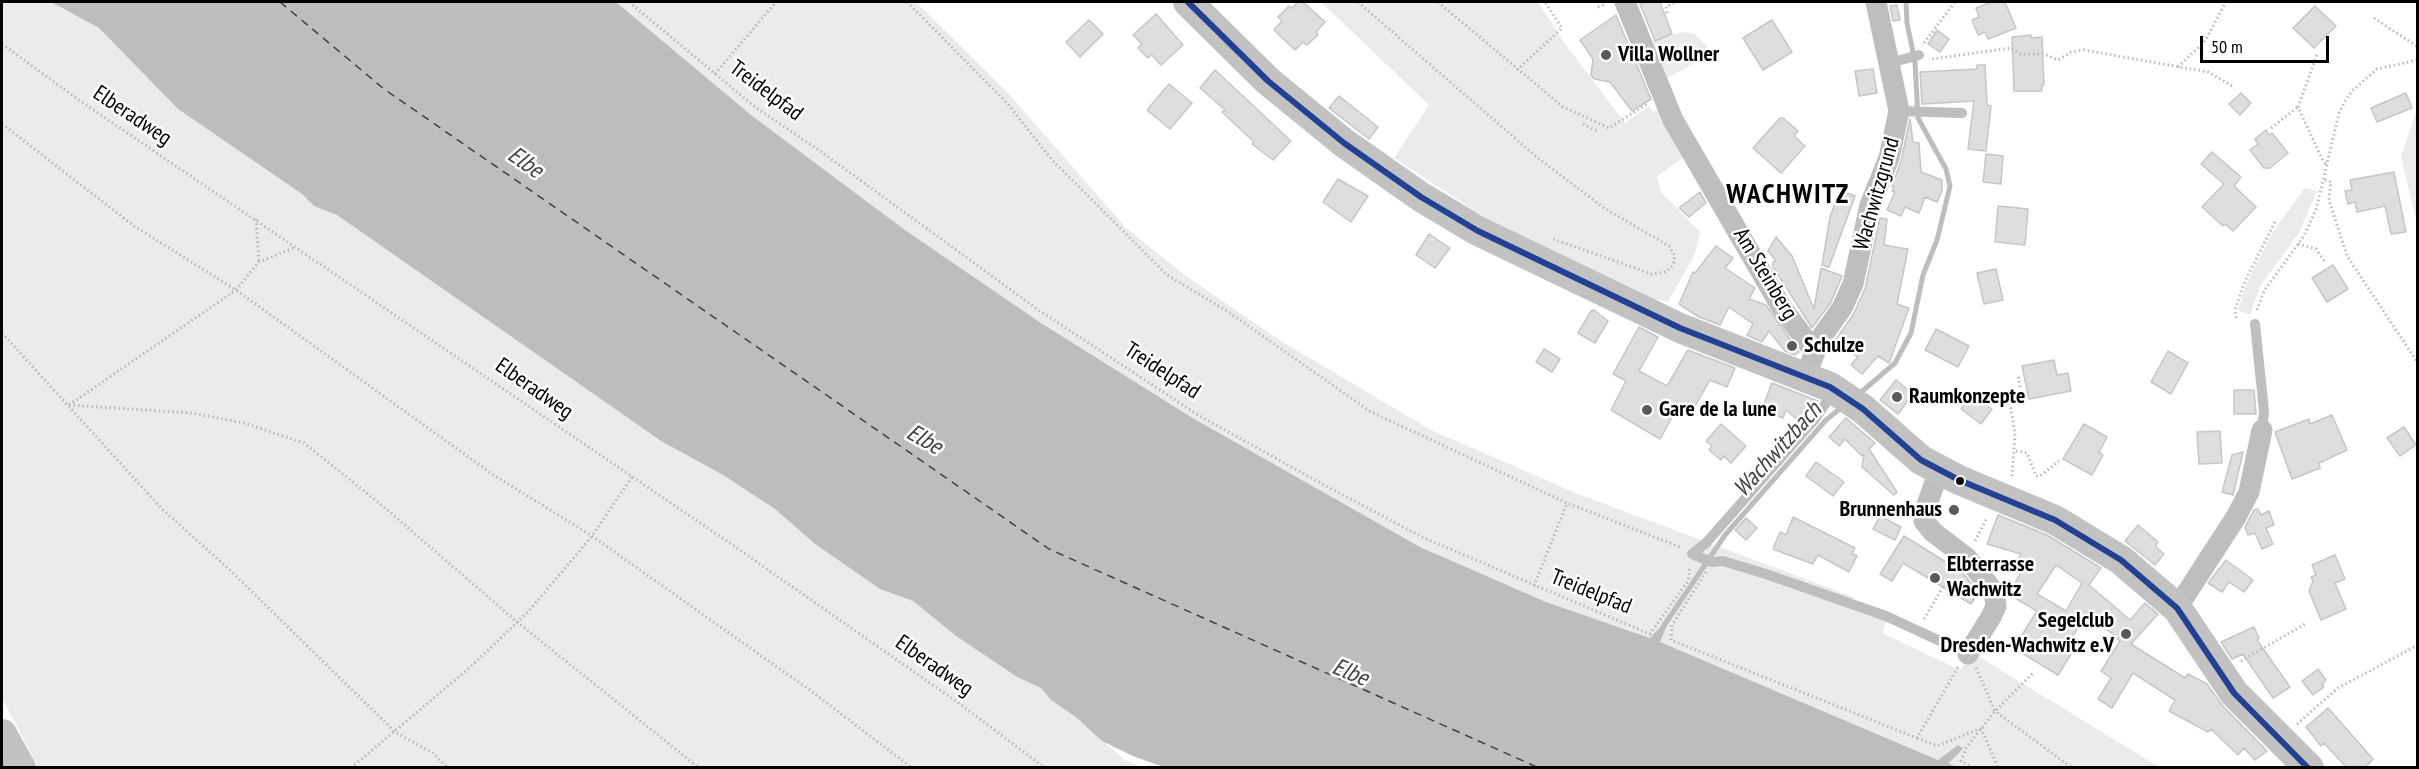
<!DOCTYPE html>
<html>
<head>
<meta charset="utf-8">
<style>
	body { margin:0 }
	#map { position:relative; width:2419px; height:769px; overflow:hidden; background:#fff; font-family:"PT Sans Narrow",sans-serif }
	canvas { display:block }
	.frame { position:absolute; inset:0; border:3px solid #000; pointer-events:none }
	.scale { position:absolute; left:2200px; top:36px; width:129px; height:27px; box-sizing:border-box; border:3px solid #000; border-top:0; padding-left:8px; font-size:18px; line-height:21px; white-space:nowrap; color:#000; -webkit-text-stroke:4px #fff; paint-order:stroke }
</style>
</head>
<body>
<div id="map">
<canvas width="2419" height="769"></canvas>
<div class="frame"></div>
<div class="scale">50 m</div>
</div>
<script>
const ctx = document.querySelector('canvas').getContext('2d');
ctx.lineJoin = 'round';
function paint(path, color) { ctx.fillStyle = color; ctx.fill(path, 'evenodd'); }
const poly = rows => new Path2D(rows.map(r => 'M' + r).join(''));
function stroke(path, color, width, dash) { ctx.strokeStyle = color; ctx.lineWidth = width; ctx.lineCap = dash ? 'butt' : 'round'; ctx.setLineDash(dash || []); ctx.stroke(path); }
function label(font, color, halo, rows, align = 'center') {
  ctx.font = font + ' "PT Sans Narrow",sans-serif'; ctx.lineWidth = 5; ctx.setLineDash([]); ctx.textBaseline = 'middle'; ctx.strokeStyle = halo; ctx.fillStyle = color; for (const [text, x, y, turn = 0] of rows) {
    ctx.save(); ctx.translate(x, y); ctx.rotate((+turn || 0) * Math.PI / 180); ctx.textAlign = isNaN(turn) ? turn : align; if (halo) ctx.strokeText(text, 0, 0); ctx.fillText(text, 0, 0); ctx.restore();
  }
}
paint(poly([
	[2,2,51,2,99,28,178,109,302,194,314,206,337,215,661,441,723,475,775,509,815,544,880,589,913,601,956,636,1017,677,1041,688,1051,700,1077,718,1125,760,1142,767,38,767,2,698],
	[616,2,916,2,1009,94,1126,228,1186,276,1281,341,1431,430,1578,494,1856,598,1848,601,1887,621,1882,633,1960,670,1973,653,2159,767,1956,767,1949,763,1963,750,1958,745,1938,760,1659,642,1668,623,1666,622,1650,638,1546,602,1420,547,1191,417,1041,323,905,230,751,115],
	[1321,2,1538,2,1566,45,1625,123,1649,106,1653,112,1660,109,1686,156,1657,176,1661,192,1700,232,1695,254,1668,302,1652,299,1508,232,1394,158,1429,105],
	[1683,32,1695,34,1713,53,1667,78,1653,41],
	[2417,109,2417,223,2401,157],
	[2305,188,2317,191,2299,233,2261,285,2250,315,2238,310,2247,282,2274,230]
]), '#ebebeb');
paint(poly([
	[51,2,616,2,751,115,905,230,1041,323,1191,417,1420,547,1546,602,1650,638,1666,621,1668,623,1660,642,1938,760,1958,745,1963,749,1949,763,1956,767,1167,768,1135,757,1102,741,1077,718,1051,700,1041,688,1017,677,956,636,913,601,880,589,815,544,775,509,723,475,661,441,337,215,314,206,302,194,178,109,99,28]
]), '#bdbdbd');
stroke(poly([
	[1859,394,1895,363,1911,333,1923,275,1937,240,1950,186,1946,169,1918,118,1915,62,1907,23,1906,2],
	[1663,627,1725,535,1826,420,1842,407]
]), '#bdbdbd', 5);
stroke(poly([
	[280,2,384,89,1049,549,1539,768]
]), '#424242', 1.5, [8, 6]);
const building = poly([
	[1298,2,1303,2,1325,22,1316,32,1318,35,1307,45,1303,42,1295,50,1274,30,1282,21,1278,17,1289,6,1292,8,1298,2],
	[1648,2,1660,2,1672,34,1655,41,1640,4,1648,2],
	[1992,2,2005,2,2016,28,1988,39,1985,32,1978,35,1972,20,1979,17,1976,8,1992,2],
	[1897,5,1900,20,1893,21,1890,6,1897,5],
	[2315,6,2336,26,2314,48,2293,28,2315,6],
	[1156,14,1183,45,1161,65,1152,55,1148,58,1138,48,1142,44,1133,35,1156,14],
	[1616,15,1651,99,1632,111,1610,82,1594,79,1591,75,1593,59,1580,40,1616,15],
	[1089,20,1103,34,1080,57,1066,42,1089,20],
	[1772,20,1792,52,1763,70,1743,38,1772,20],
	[1937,30,1949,39,1940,52,1928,44,1937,30],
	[2031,35,2031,38,2042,37,2044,85,2042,85,2042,91,2014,91,2012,37,2031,35],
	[1977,65,1985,65,1987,105,1991,106,1986,151,1968,149,1974,101,1922,104,1920,72,1977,69,1977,65],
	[1873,69,1877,93,1859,96,1855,71,1873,69],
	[1215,70,1291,141,1273,160,1252,144,1254,142,1222,112,1225,110,1200,88,1215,70],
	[1169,84,1192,103,1170,129,1147,110,1169,84],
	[2241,93,2251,103,2240,115,2229,104,2241,93],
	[2406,93,2412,108,2377,122,2371,108,2406,93],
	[1339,96,1378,127,1369,139,1329,108,1339,96],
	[1780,118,1783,118,1798,131,1794,136,1805,146,1781,173,1753,148,1780,118],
	[1910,119,1913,142,1919,143,1921,172,1942,180,1942,191,1937,202,1925,197,1919,213,1905,207,1901,216,1887,210,1895,192,1892,191,1894,187,1892,186,1901,161,1910,119],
	[2266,130,2269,135,2272,133,2288,153,2270,168,2264,168,2250,150,2258,144,2255,139,2266,130],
	[2212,152,2241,177,2234,186,2256,207,2233,231,2225,224,2223,226,2202,207,2224,184,2201,164,2212,152],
	[1986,154,2003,156,2001,184,1983,182,1986,154],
	[2394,172,2406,232,2391,234,2385,206,2357,212,2355,202,2348,204,2345,191,2352,190,2350,180,2394,172],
	[1338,179,1368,196,1351,222,1323,202,1338,179],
	[1840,190,1855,196,1829,267,1822,265,1830,217,1840,190],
	[1700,192,1706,203,1689,217,1679,208,1700,192],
	[1998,206,2028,209,2025,245,1995,242,1998,206],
	[1880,218,1887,219,1884,245,1908,249,1897,304,1909,308,1889,363,1878,356,1862,374,1851,365,1858,357,1834,342,1853,315,1865,289,1880,218],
	[1429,234,1450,248,1435,268,1416,255,1429,234],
	[1776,237,1792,256,1814,309,1821,268,1842,276,1831,302,1812,328,1773,267,1773,262,1776,261,1768,251,1776,237],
	[1716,246,1733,258,1725,268,1755,288,1749,299,1766,305,1799,352,1795,355,1785,351,1769,331,1762,342,1747,335,1753,324,1729,307,1720,325,1699,317,1679,304,1693,272,1695,273,1716,246],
	[2333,265,2348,289,2327,302,2312,278,2333,265],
	[1996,269,2003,300,1984,304,1977,273,1996,269],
	[1594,310,1608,321,1595,343,1578,333,1591,311,1594,310],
	[1639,327,1658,337,1639,371,1667,386,1688,350,1735,368,1727,387,1710,380,1691,413,1679,405,1660,439,1611,410,1626,381,1613,374,1639,327],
	[1936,329,1969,346,1958,367,1925,350,1936,329],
	[1544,349,1560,359,1552,372,1536,362,1544,349],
	[2168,351,2188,363,2171,394,2151,382,2168,351],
	[2054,360,2057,375,2068,373,2071,391,2029,399,2022,366,2054,360],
	[1896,380,1913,394,1898,414,1880,400,1896,380],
	[1772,383,1818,401,1799,421,1786,410,1783,418,1768,412,1768,406,1764,404,1772,383],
	[2234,390,2254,390,2256,414,2234,414,2234,390],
	[1971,395,1992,409,1981,424,1961,409,1971,395],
	[2332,415,2347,450,2319,463,2320,468,2292,479,2275,432,2309,419,2310,424,2332,415],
	[1846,418,1875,443,1869,449,1897,492,1894,495,1862,467,1864,454,1862,456,1845,439,1839,446,1829,437,1846,418],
	[1721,424,1746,446,1731,463,1724,456,1721,460,1709,450,1712,446,1706,441,1721,424],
	[2084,424,2107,437,2099,452,2103,455,2092,475,2063,459,2084,424],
	[2404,427,2416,445,2400,456,2387,438,2404,427],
	[2220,431,2222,463,2199,464,2197,432,2220,431],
	[2243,452,2233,495,2222,492,2232,455,2243,452],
	[1816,462,1844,482,1833,496,1806,476,1816,462],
	[2258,509,2261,515,2269,511,2274,525,2266,528,2273,544,2262,549,2255,533,2248,535,2245,527,2254,510,2258,509],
	[1998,515,2047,535,2101,568,2089,585,2130,620,2145,603,2158,614,2131,644,2185,678,2188,674,2207,684,2222,705,2267,751,2255,760,2244,748,2238,755,2211,729,2208,732,2169,711,2175,700,2133,673,2112,708,2098,699,2111,678,2101,671,2120,641,2087,612,2067,647,2073,651,2058,675,2014,648,2037,611,2008,594,2022,571,2014,567,2021,554,1987,544,1998,515],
	[2056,565,2082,583,2066,611,2037,594,2056,565],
	[1880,516,1901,527,1895,540,1873,529,1880,516],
	[1793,517,1855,548,1852,554,1857,556,1849,572,1818,555,1813,564,1773,549,1780,532,1786,535,1793,517],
	[1746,518,1757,528,1746,540,1735,530,1746,518],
	[2138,525,2158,542,2155,546,2164,554,2155,565,2125,541,2138,525],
	[1904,536,1962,572,1978,592,1971,604,1903,563,1892,581,1880,574,1904,536],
	[2335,555,2345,579,2335,583,2346,609,2321,620,2309,591,2313,581,2311,577,2316,575,2312,565,2335,555],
	[2226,560,2253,580,2244,592,2229,582,2222,592,2208,583,2226,560],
	[2254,627,2259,638,2257,640,2290,687,2273,698,2243,654,2232,659,2221,642,2254,627],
	[2318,669,2326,680,2322,684,2324,687,2313,695,2302,681,2318,669],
	[2328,708,2373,759,2365,768,2347,768,2324,743,2321,746,2306,727,2328,708]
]);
paint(building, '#dedede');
stroke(building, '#c6c6c6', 1.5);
stroke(poly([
	[629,2,755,107,823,153,1037,309,1198,415,1324,485,1424,538,1650,634,1688,581,1690,567],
	[907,2,1007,103,1052,160,1167,275,1227,311,1371,412,1567,503,1680,547],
	[1358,2,1539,159,1604,208,1669,246,1675,256,1673,265,1666,272,1652,274,1553,239],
	[1438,2,1563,107,1609,128,1647,104],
	[1598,7,1606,4],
	[1667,13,1666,7,1676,2],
	[2374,18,2418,47],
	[1924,43,1955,2],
	[2,44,76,98,734,546,960,704,1045,768],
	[2317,55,2298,107,2323,161,2328,166],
	[1932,59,2011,48,2020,54,2044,54,2058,60,2071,52,2084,50,2208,72,2232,86],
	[2178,67,2205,41,2226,2],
	[1517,70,1562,28,1545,2],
	[715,74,776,2],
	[2,124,134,226,236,290,492,474,592,536,811,691,912,768],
	[1583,124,1599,132],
	[2271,128,2298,107],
	[2325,180,2331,182,2329,200,2347,256,2418,363],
	[256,219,259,262],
	[2298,244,2316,249,2325,262],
	[2257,310,2264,291,2304,236,2316,210,2339,113,2345,101,2352,91,2377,69,2418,60],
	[2236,318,2235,310,2245,281,2276,220],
	[2,333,162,509,232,572,395,732,433,753,448,768],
	[69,405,192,413,244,423,304,443,384,507,517,622,699,768],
	[69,405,236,290,259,262,296,247],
	[2016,451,2027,453,2036,476,2040,476,2059,461],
	[2012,476,2015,434,2009,397,2021,394,2018,375],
	[1975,541,1987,518],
	[1706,572,1672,625,1671,640,1917,738,1958,667],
	[1534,586,1567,503],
	[1924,619,1943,587],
	[2241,661,2307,623],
	[1976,668,1995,711,2072,768],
	[2297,724,2338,688,2418,645],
	[1981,728,1998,768],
	[1917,738,1937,746,1979,729],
	[351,768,468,669,528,612,592,536,632,477],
	[1973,768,1961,761,1966,748,1995,711,2034,672]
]), '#b9b9b9', 3, [1.5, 3]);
stroke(poly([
	[1890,63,1919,55],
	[1899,111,1962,113],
	[2255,324,2264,411,2262,430],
	[1833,392,1815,419,1706,543,1692,554,1712,562,1723,561,1766,574,1886,616,1968,654]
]), '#bebebe', 10);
stroke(poly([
	[1625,2,1673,120,1782,308,1814,351],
	[1811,362,1820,339,1842,308,1853,284,1870,205,1889,158,1899,111,1876,2],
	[1939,471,1925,510,1924,521,1933,532,1967,558,1994,592,1996,606,1991,617,1968,654],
	[2177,608,2236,517,2249,492,2262,430]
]), '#bebebe', 21);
stroke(poly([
	[1188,2,1268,81,1344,143,1421,197,1478,231,1680,328,1830,387,1863,409,1921,460,1959,480,2055,520,2121,560,2177,608,2234,693,2309,768],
	[2,734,21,768]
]), '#c2c2c2', 30);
stroke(poly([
	[1646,70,1667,61]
]), '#b9b9b9', 3, [1.5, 3]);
stroke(poly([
	[1188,2,1268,81,1344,143,1421,197,1478,231,1680,328,1830,387,1863,409,1921,460,1959,480,2055,520,2121,560,2177,608,2234,693,2308,768]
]), '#224193', 6);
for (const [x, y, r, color] of [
	[1606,55,6,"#595959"],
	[1792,346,6,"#595959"],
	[1897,397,6,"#595959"],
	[1647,410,6,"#595959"],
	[1960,481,5,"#000"],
	[1954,510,6,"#595959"],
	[1935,578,6,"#595959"],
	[2126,634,6,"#595959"]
]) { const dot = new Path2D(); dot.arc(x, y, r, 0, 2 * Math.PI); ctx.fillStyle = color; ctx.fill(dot); stroke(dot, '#fff', 2); }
label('bold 22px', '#000', '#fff', [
	["Villa Wollner",1618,55],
	["Schulze",1804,346],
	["Raumkonzepte",1909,397],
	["Gare de la lune",1659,410],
	["Brunnenhaus",1942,510,"right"],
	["Elbterrasse",1947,565],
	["Wachwitz",1947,590],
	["Segelclub",2114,621,"right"],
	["Dresden-Wachwitz e.V",2114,646,"right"]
], 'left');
label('22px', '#000', '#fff', [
	["Treidelpfad",766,91,37],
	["Elberadweg",132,116,34],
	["Wachwitzgrund",1877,194,-74],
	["Am Steinberg",1765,274,59],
	["Treidelpfad",1162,371,33],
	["Elberadweg",534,389,35],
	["Treidelpfad",1591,592,22],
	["Elberadweg",934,666,35]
]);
label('italic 24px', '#424242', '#fff', [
	["Elbe",525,163,35],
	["Elbe",924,440,30],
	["Wachwitzbach",1778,450,-48],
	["Elbe",1350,673,22]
]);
ctx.letterSpacing = '1.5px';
label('bold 28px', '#000', '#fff', [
	["WACHWITZ",1788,195]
]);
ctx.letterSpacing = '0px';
</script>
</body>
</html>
